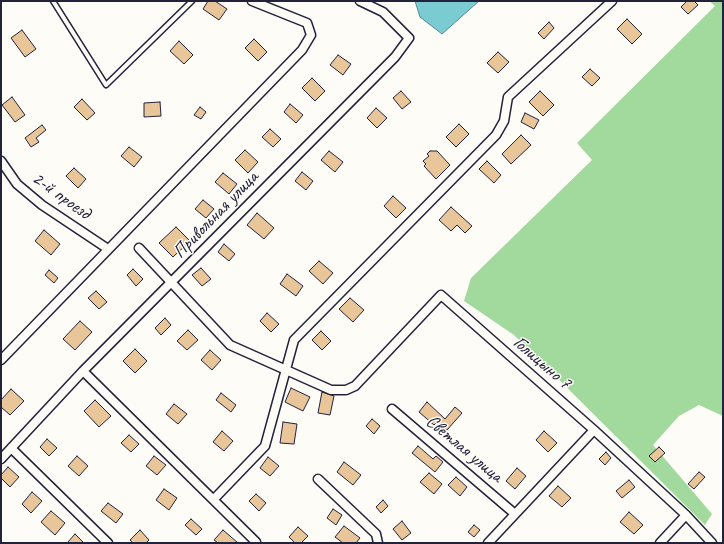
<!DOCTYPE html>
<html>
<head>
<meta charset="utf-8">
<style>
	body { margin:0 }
	#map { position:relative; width:724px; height:544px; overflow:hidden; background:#fdfcf7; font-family:Caveat,sans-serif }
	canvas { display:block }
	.frame { position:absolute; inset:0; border:2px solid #22223b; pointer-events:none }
</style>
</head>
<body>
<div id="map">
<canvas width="724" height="544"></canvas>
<div class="frame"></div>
</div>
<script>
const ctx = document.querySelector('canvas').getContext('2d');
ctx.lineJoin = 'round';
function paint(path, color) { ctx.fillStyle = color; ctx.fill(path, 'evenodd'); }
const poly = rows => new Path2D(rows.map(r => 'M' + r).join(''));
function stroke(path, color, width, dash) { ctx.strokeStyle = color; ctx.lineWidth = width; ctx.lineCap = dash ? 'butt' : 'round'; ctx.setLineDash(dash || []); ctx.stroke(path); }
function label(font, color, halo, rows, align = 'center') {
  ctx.font = font + ' Caveat,sans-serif'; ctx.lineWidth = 3; ctx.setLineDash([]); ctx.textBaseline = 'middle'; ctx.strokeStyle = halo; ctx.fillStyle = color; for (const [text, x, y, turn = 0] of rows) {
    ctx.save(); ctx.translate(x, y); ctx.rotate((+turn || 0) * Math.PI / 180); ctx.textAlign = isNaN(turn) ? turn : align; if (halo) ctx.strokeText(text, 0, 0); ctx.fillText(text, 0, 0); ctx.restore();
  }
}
paint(poly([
	[709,1,723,1,723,416,699,405,679,416,653,445,712,514,705,525,514,335,464,301,471,278,592,160,577,143,715,6]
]), '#a2d99d');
const water = poly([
	[415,1,479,1,442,34,420,17,415,1]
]);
paint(water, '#7accd2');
stroke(water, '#578896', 1);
const building = poly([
	[208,1,215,1,227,9,219,20,203,9,208,1],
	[687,1,694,1,698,5,688,14,681,7,687,1],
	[627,19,642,34,632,44,617,29,627,19],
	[549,22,554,28,544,39,538,33,549,22],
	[22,30,36,49,25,57,11,38,22,30],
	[254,39,267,52,258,61,245,48,254,39],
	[179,41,193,55,184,64,170,51,179,41],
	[498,52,509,62,498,73,487,63,498,52],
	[338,55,351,64,343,75,330,65,338,55],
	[590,69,600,78,592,86,582,77,590,69],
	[312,78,325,91,315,101,302,88,312,78],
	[401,91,411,102,402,109,393,98,401,91],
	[540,91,554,105,543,116,529,102,540,91],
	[12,97,25,115,15,122,2,105,12,97],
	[82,99,95,113,87,120,74,107,82,99],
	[160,102,161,116,144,117,144,103,160,102],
	[290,104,303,115,296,123,284,112,290,104],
	[200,107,206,112,201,119,194,115,200,107],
	[376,108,387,118,377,128,367,118,376,108],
	[525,113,539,120,534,129,521,122,525,113],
	[459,124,469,134,456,147,446,137,459,124],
	[42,125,46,130,36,138,39,142,31,147,25,138,42,125],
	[270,129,281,139,273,147,262,137,270,129],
	[521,135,531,145,511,164,502,154,521,135],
	[129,147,142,157,134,167,121,156,129,147],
	[245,150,258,162,248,173,235,160,245,150],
	[329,151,343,162,335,172,321,160,329,151],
	[430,151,437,151,450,165,436,179,424,166,426,164,423,161,429,156,427,154,430,151],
	[487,161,501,175,494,183,479,169,487,161],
	[74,168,86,179,78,188,66,176,74,168],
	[302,172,313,181,306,190,295,181,302,172],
	[223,173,237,184,229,194,215,182,223,173],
	[393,196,406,208,396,218,384,206,393,196],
	[203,200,214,209,206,218,195,209,203,200],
	[451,207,472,226,465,233,457,225,451,231,439,220,451,207],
	[257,213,274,228,264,239,247,225,257,213],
	[176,227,190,241,173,257,159,243,176,227],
	[44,230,60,244,51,255,35,241,44,230],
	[224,244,235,254,229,261,218,252,224,244],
	[319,261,333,273,323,284,309,271,319,261],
	[201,268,211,279,202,286,192,275,201,268],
	[133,269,143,279,136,286,127,275,133,269],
	[49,270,58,278,54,283,45,275,49,270],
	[287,274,303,286,296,296,280,284,287,274],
	[96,291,107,302,99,309,88,298,96,291],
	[350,298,364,310,353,322,339,309,350,298],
	[267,313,279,324,271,332,260,321,267,313],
	[165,318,171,325,161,335,155,328,165,318],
	[80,321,92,332,75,350,63,339,80,321],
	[188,330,198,340,187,350,177,341,188,330],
	[321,331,331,341,322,350,312,340,321,331],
	[135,349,147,361,135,373,123,361,135,349],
	[210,350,221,360,212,370,201,360,210,350],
	[291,388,310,397,303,411,285,402,291,388],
	[11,389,24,401,10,415,1,407,1,400,11,389],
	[322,392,334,396,330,415,318,413,322,392],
	[221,393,236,405,231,412,216,400,221,393],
	[95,400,111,416,99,427,84,411,95,400],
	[427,402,445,419,455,407,462,413,447,430,437,422,434,425,419,412,427,402],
	[174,404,187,414,178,424,166,414,174,404],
	[372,419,380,426,374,434,366,426,372,419],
	[283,422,297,424,294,444,280,443,283,422],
	[222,431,233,441,224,451,213,442,222,431],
	[544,431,557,443,548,452,536,440,544,431],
	[129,435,139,444,131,452,121,443,129,435],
	[47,439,57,448,49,456,40,447,47,439],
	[418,446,433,459,436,456,443,462,435,472,412,453,418,446],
	[659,447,665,453,655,462,649,456,659,447],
	[606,452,611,458,605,465,599,459,606,452],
	[77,456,88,466,79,476,68,466,77,456],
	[154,456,166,465,157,475,146,466,154,456],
	[268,457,279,466,270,476,260,468,268,457],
	[344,462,361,475,353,485,337,472,344,462],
	[8,467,19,477,10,487,1,478,1,475,8,467],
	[517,468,526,476,515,489,506,481,517,468],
	[699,472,705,477,694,489,688,484,699,472],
	[429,473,442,484,434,494,420,482,429,473],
	[456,477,467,487,460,496,448,485,456,477],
	[629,480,635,487,622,498,616,491,629,480],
	[558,486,571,498,562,507,549,496,558,486],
	[164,489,177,498,169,510,156,500,164,489],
	[32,492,42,501,31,513,22,504,32,492],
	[256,494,266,503,259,511,249,501,256,494],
	[383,500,388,506,381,513,376,507,383,500],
	[108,503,123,514,116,523,101,511,108,503],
	[333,509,342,515,336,525,327,518,333,509],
	[51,511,65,523,55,535,41,522,51,511],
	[629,512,643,525,634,534,620,522,629,512],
	[191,519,202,529,196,535,185,525,191,519],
	[402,521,411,533,402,540,393,529,402,521],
	[474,525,480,530,474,537,468,532,474,525],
	[344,526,360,538,356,543,343,543,335,537,344,526],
	[298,527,308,536,301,543,295,543,289,537,298,527],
	[140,530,149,540,146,543,133,543,130,540,140,530],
	[223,530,238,543,218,543,214,540,223,530],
	[75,534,84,543,67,543,75,534]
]);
paint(building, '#e9c59a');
stroke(building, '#22223b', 1);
const lane = poly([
	[53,1,106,85,192,1]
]);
const street = poly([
	[1,161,17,184,42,205,108,249],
	[139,248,230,345,331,390,346,390,355,386,441,295,594,430,686,515,712,543],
	[1,360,302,50,311,35,307,23,252,1],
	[83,371,256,542],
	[392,409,515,514],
	[11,448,108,543],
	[1,459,83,371,395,57,409,38,383,12,360,1],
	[318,479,376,534,378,543],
	[214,499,265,446,294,340,496,135,504,121,508,97,612,1],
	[488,543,594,430],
	[660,543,686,515]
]);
stroke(lane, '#22223b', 7);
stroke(street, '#22223b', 11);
stroke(lane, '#fdfcf7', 4);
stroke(street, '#fdfcf7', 8);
label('19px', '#22223b', '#fdfcf7', [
	["2-й проезд",61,196,36],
	["Привольная улица",216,215,-46],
	["Голицыно 7",542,363,41],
	["Светлая улица",464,449,40]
]);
</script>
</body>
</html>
